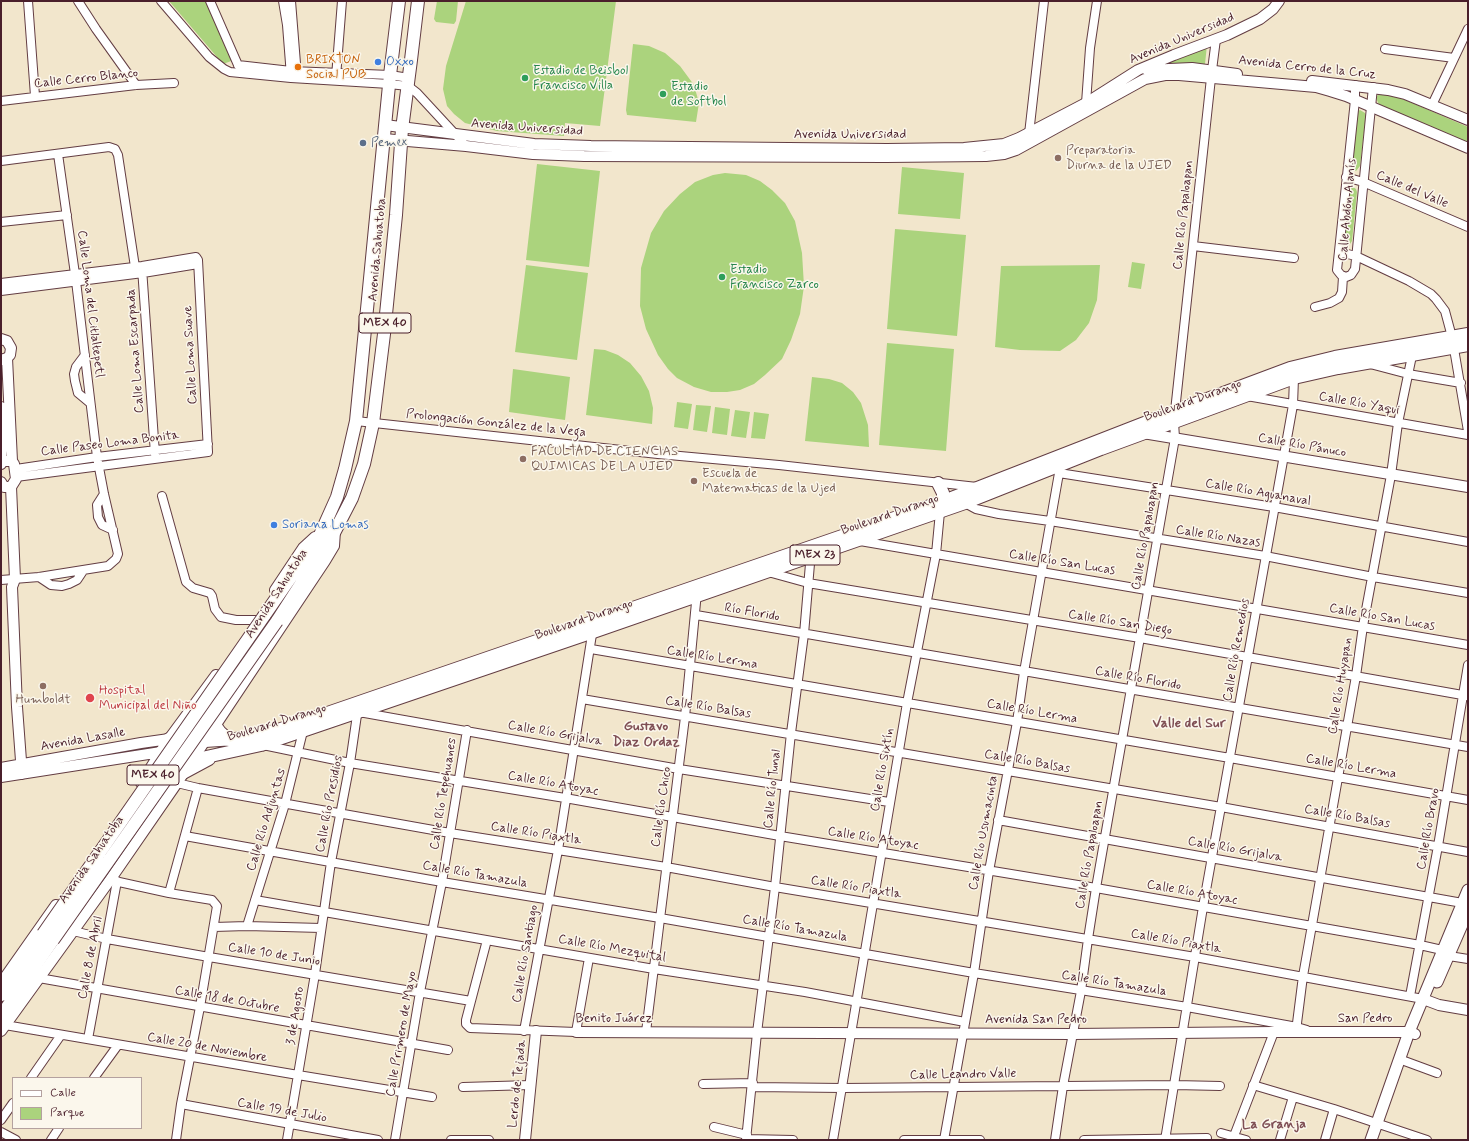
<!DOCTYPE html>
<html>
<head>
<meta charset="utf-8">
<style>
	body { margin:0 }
	#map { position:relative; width:1469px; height:1141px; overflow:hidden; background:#f2e6cc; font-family:Mynerve,sans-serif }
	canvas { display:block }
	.frame { position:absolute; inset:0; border:2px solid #4a1f2b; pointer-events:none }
	.legend { position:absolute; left:12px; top:1077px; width:130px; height:52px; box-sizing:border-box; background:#fbf7ec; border:1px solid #b4a19f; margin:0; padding:5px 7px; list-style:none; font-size:12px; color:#4a1f2b }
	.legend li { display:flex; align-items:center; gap:8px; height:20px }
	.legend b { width:20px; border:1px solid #b4a19f }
</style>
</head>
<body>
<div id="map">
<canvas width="1469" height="1141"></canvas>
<div class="frame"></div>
<ul class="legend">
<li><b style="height:5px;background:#fff"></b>Calle</li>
<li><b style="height:11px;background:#abd37d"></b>Parque</li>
</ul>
</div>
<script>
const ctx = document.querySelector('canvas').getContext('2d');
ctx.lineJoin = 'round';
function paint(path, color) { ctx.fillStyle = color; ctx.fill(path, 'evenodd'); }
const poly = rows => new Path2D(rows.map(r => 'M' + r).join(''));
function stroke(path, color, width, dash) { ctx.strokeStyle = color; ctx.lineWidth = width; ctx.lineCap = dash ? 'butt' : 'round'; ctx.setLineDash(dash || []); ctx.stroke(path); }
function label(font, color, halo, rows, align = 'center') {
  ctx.font = font + ' Mynerve,sans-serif'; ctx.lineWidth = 3; ctx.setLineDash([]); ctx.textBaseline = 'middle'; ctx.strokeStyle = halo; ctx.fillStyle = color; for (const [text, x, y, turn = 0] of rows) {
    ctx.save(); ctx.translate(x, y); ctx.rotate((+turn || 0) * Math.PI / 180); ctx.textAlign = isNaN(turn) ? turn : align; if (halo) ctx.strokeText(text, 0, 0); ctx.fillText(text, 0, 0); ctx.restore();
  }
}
paint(poly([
	[169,1,206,1,234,60,223,64],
	[437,1,458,1,456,21,454,24,436,22,434,19],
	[466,1,616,1,600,126,565,123,564,136,497,131,465,123,454,114,447,106,443,89,446,66],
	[633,44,649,46,665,53,680,66,694,85,699,103,696,122,627,115,626,110],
	[1207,45,1205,64,1165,63],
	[1379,93,1389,93,1468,127,1468,145,1380,107,1376,98],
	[1360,110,1365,113,1366,115,1360,166,1356,171,1353,171,1350,169,1358,111],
	[537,164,600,171,589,267,526,260],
	[902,167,964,173,960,219,898,214],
	[725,173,746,175,760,181,772,190,785,203,795,221,802,253,804,286,800,314,791,340,782,359,765,375,754,384,740,390,727,392,711,392,694,387,677,378,668,369,658,355,646,329,640,306,641,268,651,233,664,211,680,194,695,182,713,175],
	[1353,187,1356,189,1357,192,1352,241,1350,244,1348,245,1343,242,1347,191,1350,188],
	[895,229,966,235,957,336,887,329],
	[1132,262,1145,264,1141,289,1128,287],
	[526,265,588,273,577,360,515,352],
	[1100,265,1097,300,1089,323,1076,340,1060,351,1020,350,995,347,1001,266],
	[887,343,954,349,946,451,879,445],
	[594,349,605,350,618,355,630,363,641,376,649,391,653,408,652,424,586,415],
	[513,369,570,377,565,420,509,412],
	[812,377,829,379,842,383,853,392,861,403,868,425,869,447,805,441],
	[677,402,692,404,688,429,674,427],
	[696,405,711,406,707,432,693,430],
	[715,407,730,409,727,435,712,433],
	[735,410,750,412,746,438,731,436],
	[754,412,769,414,765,439,751,438]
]), '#abd37d');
const minor = poly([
	[28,1,35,96],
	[78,1,96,29,136,85],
	[161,1,209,57,224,69,230,72,291,78,389,84,408,86,417,93,466,146],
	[210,1,238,65],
	[283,1,287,25,291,76],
	[291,1,297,76],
	[1385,49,1454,58],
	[238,65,291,71,390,75,409,78],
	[336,77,342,1],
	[1355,85,1355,100,1337,270,1341,275,1346,277,1351,275,1355,269,1373,87],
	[1,101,136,85,174,83],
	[1086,103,1090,48,1097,1],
	[1432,105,1468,29],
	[1029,134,1044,1],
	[1,161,109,147,115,149,118,155,135,267],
	[1346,177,1363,182,1468,227],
	[1,222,67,215],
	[1193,246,1294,258],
	[1339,252,1356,256,1409,281,1431,294,1436,299,1445,311,1452,337,1468,431],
	[142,268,155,454],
	[1,283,142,266,196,257,198,260,208,452,16,477],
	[1,291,143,273,198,264],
	[1315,307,1330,303,1339,298,1342,292,1343,277],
	[85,355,76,367,74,374,75,381,78,393,90,403],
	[1370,364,1408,374,1461,383],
	[1247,396,1468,435],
	[356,421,658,454,779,465,977,487],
	[16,469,97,457,208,444],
	[1057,469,1059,473,1274,507,1468,542],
	[104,494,97,505,98,517,102,525,113,530],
	[162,496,186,582,193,588,210,593,212,596,215,609,221,617,236,620,255,620],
	[965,503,976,509,999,514,1050,521,1265,556,1373,577,1468,593],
	[860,541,1468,645],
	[768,572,808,583,1140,638,1468,696],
	[39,577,51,585,62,586,69,584,77,580,83,571],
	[1,580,39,577,108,566,116,559,118,554,104,494,97,457,76,281,58,154],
	[696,615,1468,747],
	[591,649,1230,758,1468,800],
	[582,699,1221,807,1468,852],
	[359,712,679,769,889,802],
	[263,745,350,763,565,798,780,836,1096,888,1420,945,1442,950,1449,956,1468,959],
	[177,783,198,788,450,833,666,867,775,887,1195,957,1423,999],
	[998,820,1468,904],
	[185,836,442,882,660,918,974,973,1187,1007,1297,1027,1307,1030],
	[110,880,169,893,212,900,217,906,200,1007,181,1104,176,1140],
	[169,893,198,788],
	[255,900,654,969,805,992,965,1022],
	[247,926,285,804,304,727],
	[214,927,247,926,321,928],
	[73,931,107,939,209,957,471,1001],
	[487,940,466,1020,466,1024,470,1028,576,1032,589,958],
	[39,978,448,1050],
	[1410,996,1438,846,1468,665],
	[5,1025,298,1075,432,1097],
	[524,1031,558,850,593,628],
	[1296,1031,1303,976,1356,676,1363,626,1391,475,1398,423,1413,351],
	[646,1032,685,717,697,592],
	[88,1039,117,881],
	[1399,1059,1437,1073],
	[31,1078,61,1035],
	[94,1078,118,1045],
	[703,1084,753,1083],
	[1253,1085,1334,1109,1427,1140],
	[463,1087,531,1085],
	[752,1087,843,1088,1175,1085,1220,1086],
	[181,1104,378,1140],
	[1,1120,13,1103],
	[714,1127,747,1135],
	[1,1132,16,1140],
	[1221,1133,1246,1140],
	[1234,1136,1274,1032],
	[746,1139,793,1140],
	[51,1140,59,1128],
	[287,1140,315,974,331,862,350,763,358,708],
	[395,1140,420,992,442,882,467,730],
	[451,1140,489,1140],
	[746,1140,757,1033,775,887,791,733,804,634,811,552],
	[833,1140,907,703,936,554,940,512],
	[904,1140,980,1140],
	[944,1140,974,973,989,871,1017,722,1024,672,1059,473],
	[1055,1140,1063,1086,1081,991,1088,939,1096,888,1175,438,1174,422,1175,411,1211,78,1216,39],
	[1084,1140,1207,1138],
	[1165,1140,1203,907,1293,405,1294,378,1293,374],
	[1280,1140,1293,1097],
	[1325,1140,1334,1109]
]);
const tertiary = poly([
	[1147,70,1192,68,1237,74],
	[1312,81,1388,90,1405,94,1468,120],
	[385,125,534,144,591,146,887,149,964,148,1004,144,1019,138,1086,103,1138,70,1174,55,1227,35,1260,19,1273,9,1279,1],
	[384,139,466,146,533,154,584,156,886,157,986,156,1004,154,1016,150,1145,79,1165,75,1179,75,1316,87,1330,91,1346,96,1468,148],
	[1,339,7,341,11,348,10,355,7,358,1,360],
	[7,358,12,461],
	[1,407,2,438,1,464],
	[1143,433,1468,487],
	[1,482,4,487,11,487,16,479,14,464,12,461,5,461],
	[11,487,15,579,12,587,17,707,22,774],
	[275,590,303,548,315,537],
	[1,768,141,743,169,739],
	[1,777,161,752],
	[141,783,169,739,216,675],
	[1,983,56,905],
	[1423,999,1439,1005,1468,1010],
	[1,1031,110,880,177,783,325,561,334,546,335,531],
	[576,1032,1073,1034,1274,1032,1409,1032,1415,1034],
	[525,1140,536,1031]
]);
const secondary = poly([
	[1437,982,1468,911],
	[1371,1140,1409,1032,1468,890]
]);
const primary = poly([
	[938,483,943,493,943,498,941,502],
	[264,616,320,535,337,497,345,469,356,421,390,75,399,1],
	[277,621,335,531,352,498,364,464,373,423,384,334,396,215,402,129,411,60,418,1],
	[215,725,220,732,229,740],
	[169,739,205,741,235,739,275,731,941,502,1175,411,1290,368,1335,357,1468,334],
	[161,752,192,759,197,759,261,745,593,632,965,503,1101,449,1294,378,1338,368,1468,345],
	[183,773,209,759],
	[1,995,43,934],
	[1,1016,53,940]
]);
stroke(minor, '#633d43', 10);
stroke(tertiary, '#633d43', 12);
stroke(secondary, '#633d43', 13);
stroke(primary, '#633d43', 14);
stroke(minor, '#fff', 8);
stroke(tertiary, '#fff', 10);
stroke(secondary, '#fff', 11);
stroke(primary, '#fff', 12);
const primaryBridge = poly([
	[43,934,264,616],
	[53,940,277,621]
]);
stroke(primaryBridge, '#633d43', 14, []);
stroke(primaryBridge, '#fff', 12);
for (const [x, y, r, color] of [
	[378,62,4,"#3f7fe0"],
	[298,67,4,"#e8710a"],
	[525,78,4,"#2e9e5b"],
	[663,94,4,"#2e9e5b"],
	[363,143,4,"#5c6f8a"],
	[1058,158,4,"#8d6e63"],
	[722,277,4,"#2e9e5b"],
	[523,459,4,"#8d6e63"],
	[694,481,4,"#8d6e63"],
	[274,525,4,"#3f7fe0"],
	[43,686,4,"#8d6e63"],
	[90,698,5,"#e0444e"]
]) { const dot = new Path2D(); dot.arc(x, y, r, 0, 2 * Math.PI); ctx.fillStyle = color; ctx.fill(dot); stroke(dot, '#fbf7ec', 1.5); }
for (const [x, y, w] of [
	[385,323,52],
	[815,555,50],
	[153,775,52]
]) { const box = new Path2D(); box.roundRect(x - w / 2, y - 10, w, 20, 3); ctx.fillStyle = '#fbf7ec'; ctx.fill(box); stroke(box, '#4a1f2b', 1); }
label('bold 12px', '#4a1f2b', null, [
	["MEX 40",385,323],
	["MEX 23",815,555],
	["MEX 40",153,775]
]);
label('13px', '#4a1f2b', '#fbf7ec', [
	["Avenida Universidad",1182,39,-23],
	["Avenida Cerro de la Cruz",1307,68,6],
	["Calle Cerro Blanco",86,79,-6],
	["Avenida Universidad",527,128,4],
	["Avenida Universidad",850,135],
	["Calle del Valle",1412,190,23],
	["Calle Abdón Alanís",1348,210,-85],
	["Calle Río Papaloapan",1184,215,-84],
	["Avenida Sahuatoba",378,250,-85],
	["Calle Loma del Citlaltepetl",90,304,83],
	["Calle Loma Escarpada",136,351,-94],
	["Calle Loma Suave",191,355,-93],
	["Boulevard Durango",1193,401,-20],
	["Calle Río Yaqui",1359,404,10],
	["Prolongación González de la Vega",496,424,6],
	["Calle Paseo Loma Bonita",110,444,-7],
	["Calle Río Pánuco",1302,446,10],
	["Calle Río Aguanaval",1258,493,10],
	["Boulevard Durango",890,515,-19],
	["Calle Río Papaloapan",1146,536,-80],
	["Calle Río Nazas",1218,537,9],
	["Calle Río San Lucas",1062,563,9],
	["Avenida Sahuatoba",277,594,-57],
	["Río Florido",752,613,10],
	["Calle Río San Lucas",1382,618,10],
	["Boulevard Durango",584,620,-19],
	["Calle Río San Diego",1120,623,9],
	["Calle Río Remedios",1237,650,-80],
	["Calle Río Lerma",712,658,9],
	["Calle Río Florido",1138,679,10],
	["Calle Río Huyapan",1341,686,-81],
	["Calle Río Balsas",708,708,9],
	["Calle Río Lerma",1032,712,10],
	["Boulevard Durango",277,723,-17],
	["Calle Río Grijalva",555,734,10],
	["Avenida Lasalle",83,740,-10],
	["Calle Río Balsas",1027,762,10],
	["Calle Río Lerma",1351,767,10],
	["Calle Río Sixtín",883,770,-80],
	["Calle Río Atoyac",553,784,10],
	["Calle Río Tunal",773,789,-84],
	["Calle Río Tepehuanes",444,794,-81],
	["Calle Río Presidios",330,804,-79],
	["Calle Río Chico",662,807,-82],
	["Calle Río Balsas",1347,817,10],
	["Calle Río Adjuntas",267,820,-73],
	["Calle Río Bravo",1429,829,-80],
	["Calle Río Usumacinta",984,833,-80],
	["Calle Río Piaxtla",536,834,9],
	["Calle Río Atoyac",873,839,9],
	["Calle Río Grijalva",1235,850,10],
	["Calle Río Papaloapan",1090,855,-80],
	["Avenida Sahuatoba",92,860,-55],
	["Calle Río Tamazula",475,875,10],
	["Calle Río Piaxtla",856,888,9],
	["Calle Río Atoyac",1192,893,10],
	["Calle Río Tamazula",795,929,10],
	["Calle Río Piaxtla",1176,942,10],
	["Calle Río Mezquital",612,949,10],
	["Calle Río Santiago",526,954,-80],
	["Calle 10 de Junio",274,955,9],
	["Calle 8 de Abril",91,958,-79],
	["Calle Río Tamazula",1114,984,9],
	["Calle 18 de Octubre",227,1000,10],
	["3 de Agosto",296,1016,-81],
	["Benito Juárez",614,1019],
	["San Pedro",1365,1019],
	["Avenida San Pedro",1036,1020],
	["Calle Primero de Mayo",402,1034,-80],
	["Calle 20 de Noviembre",207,1048,10],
	["Calle Leandro Valle",963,1075,-1],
	["Lerdo de Tejada",518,1084,-84],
	["Calle 19 de Julio",282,1111,10]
]);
label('13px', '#c56008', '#fbf7ec', [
	["BRIXTON",306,60],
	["Social PUB",306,75]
], 'left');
label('13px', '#366cbe', '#fbf7ec', [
	["Oxxo",386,62],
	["Soriana Lomas",282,525]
], 'left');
label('13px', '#27864d', '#fbf7ec', [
	["Estadio de Beisbol",533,71],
	["Francisco Villa",533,86],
	["Estadio",671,87],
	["de Softbol",671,102],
	["Estadio",730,270],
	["Francisco Zarco",730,285]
], 'left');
label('13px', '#4e5e75', '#fbf7ec', [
	["Pemex",371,143]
], 'left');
label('13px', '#785e54', '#fbf7ec', [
	["Preparatoria",1066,151],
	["Diurna de la UJED",1066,166],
	["FACULTAD DE CIENCIAS",531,452],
	["QUIMICAS DE LA UJED",531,467],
	["Escuela de",702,474],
	["Matematicas de la Ujed",702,489],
	["Humboldt",43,700,"center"]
], 'left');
label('13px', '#be3a42', '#fbf7ec', [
	["Hospital",99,691],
	["Municipal del Niño",99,706]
], 'left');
label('bold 14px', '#7f4f55', '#fbf7ec', [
	["Valle del Sur",1189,724],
	["Gustavo",646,727],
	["Diaz Ordaz",646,743],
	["La Granja",1274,1125]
]);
</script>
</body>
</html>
